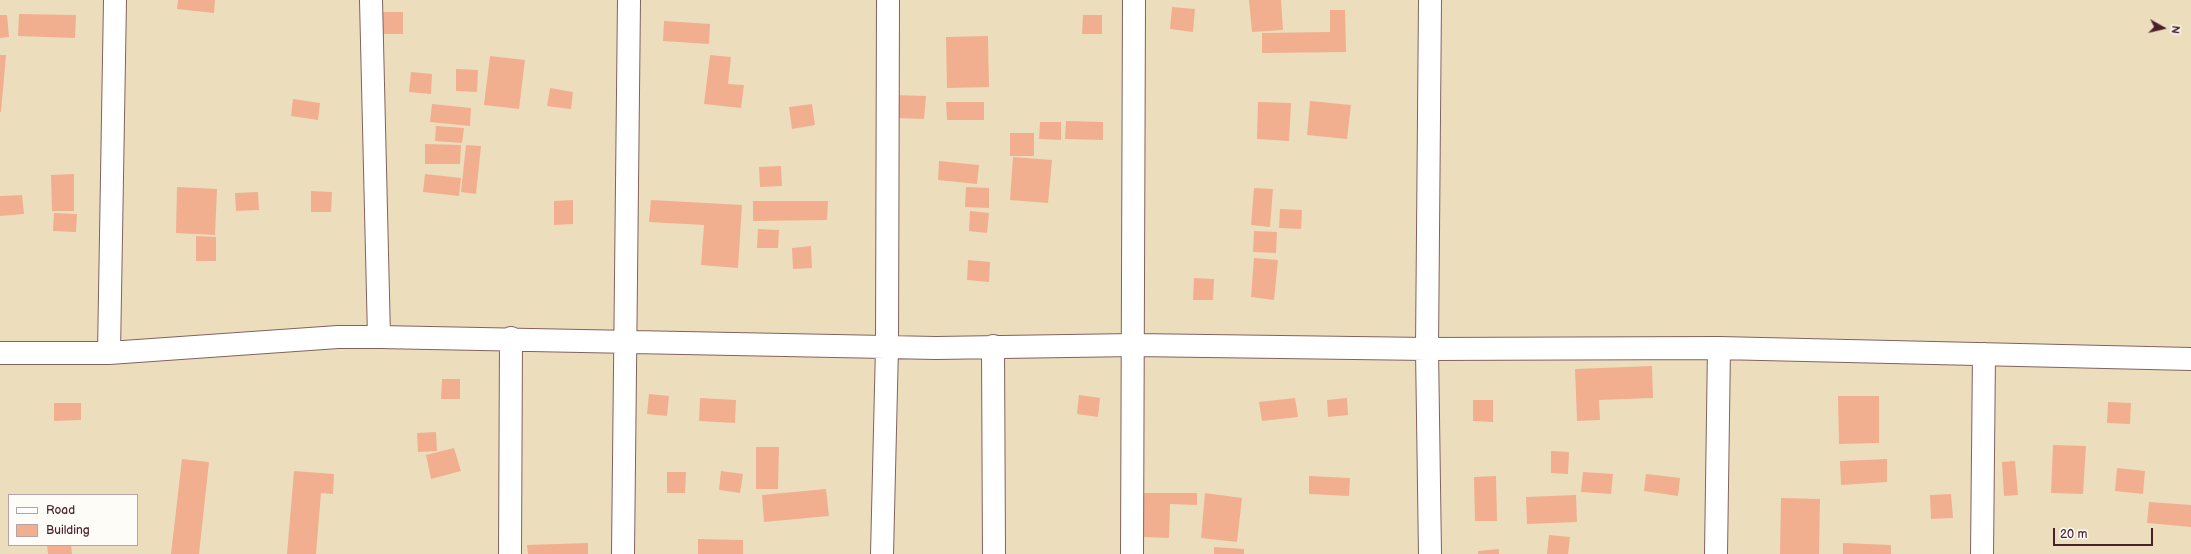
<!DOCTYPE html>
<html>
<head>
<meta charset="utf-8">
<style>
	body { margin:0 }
	#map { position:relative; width:2191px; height:554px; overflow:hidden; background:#ecdebc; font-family:"Balsamiq Sans",sans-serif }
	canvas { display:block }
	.legend { position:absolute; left:8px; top:494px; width:130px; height:52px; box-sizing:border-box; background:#fdfcf7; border:1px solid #b5a4a5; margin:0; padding:5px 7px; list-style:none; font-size:12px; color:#4a1f2b }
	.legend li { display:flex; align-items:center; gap:8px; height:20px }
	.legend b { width:20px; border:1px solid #b5a4a5 }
	.north { position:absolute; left:2143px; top:8px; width:40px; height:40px; -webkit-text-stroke:3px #fdfcf7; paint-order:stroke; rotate:98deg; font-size:11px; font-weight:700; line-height:16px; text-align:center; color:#4a1f2b }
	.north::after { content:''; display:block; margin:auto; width:14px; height:18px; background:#4a1f2b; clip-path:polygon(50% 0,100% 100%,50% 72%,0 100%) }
	.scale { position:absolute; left:2053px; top:528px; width:100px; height:18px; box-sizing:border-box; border:2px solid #4a1f2b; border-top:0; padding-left:5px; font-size:12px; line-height:14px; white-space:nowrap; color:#4a1f2b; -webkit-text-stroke:3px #fdfcf7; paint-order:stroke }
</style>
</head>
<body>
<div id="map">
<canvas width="2191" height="554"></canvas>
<ul class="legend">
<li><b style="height:5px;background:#fff"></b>Road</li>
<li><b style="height:11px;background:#f1af90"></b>Building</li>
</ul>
<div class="north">N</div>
<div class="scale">20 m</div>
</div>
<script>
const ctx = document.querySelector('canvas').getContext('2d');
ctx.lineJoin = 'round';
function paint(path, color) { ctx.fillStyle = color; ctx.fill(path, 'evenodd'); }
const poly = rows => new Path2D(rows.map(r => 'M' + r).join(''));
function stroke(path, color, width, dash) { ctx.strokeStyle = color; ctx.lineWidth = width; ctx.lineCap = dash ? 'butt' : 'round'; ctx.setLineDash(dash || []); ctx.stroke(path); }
paint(poly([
	[178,0,215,0,214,13,177,9],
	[1249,0,1281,0,1283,30,1252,32],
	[1172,7,1195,9,1193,32,1170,29],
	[1330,10,1345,10,1346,52,1262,53,1262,33,1330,32],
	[382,12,403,12,403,34,381,34],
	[19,14,76,15,75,38,18,36],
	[0,15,7,15,9,37,0,38],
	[1083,15,1102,15,1102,34,1082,34],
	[664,21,710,24,709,44,663,41],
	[988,36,989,87,947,88,946,37],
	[0,55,6,55,1,112,0,112],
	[710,55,731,57,728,84,744,85,741,108,704,104],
	[490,56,525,60,519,109,484,105],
	[456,69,478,70,477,92,456,91],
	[411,72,432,74,431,94,409,92],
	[550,88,573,92,571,109,547,106],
	[895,95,926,96,924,119,894,118],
	[293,99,320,103,318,120,291,116],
	[1310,101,1351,105,1347,139,1307,135],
	[946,102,984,102,984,120,947,120],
	[1258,102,1291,103,1289,141,1257,139],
	[432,104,471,108,470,126,430,122],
	[812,104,815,125,792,129,789,107],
	[1066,121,1103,122,1103,140,1065,139],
	[1040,122,1061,122,1061,140,1039,139],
	[436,126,464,128,462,143,435,141],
	[1010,133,1034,133,1034,156,1010,156],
	[425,144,461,145,460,164,425,164],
	[466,145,481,146,476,194,461,192],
	[1013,157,1052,160,1048,203,1010,200],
	[939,161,979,165,977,184,938,180],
	[781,166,782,186,760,187,759,167],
	[74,174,74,211,52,211,51,175],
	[425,174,461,178,459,196,423,192],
	[177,187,217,189,215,235,176,233],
	[966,187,989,188,989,208,965,207],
	[1254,188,1273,189,1270,227,1251,225],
	[311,191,332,192,331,212,311,212],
	[258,192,259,210,236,211,235,193],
	[22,195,24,214,0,216,0,196],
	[573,200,573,224,554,225,554,201],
	[651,200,742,205,738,268,701,265,704,225,649,222],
	[753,201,828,201,827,220,753,221],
	[1280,209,1302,210,1301,229,1279,228],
	[970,211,989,213,987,233,969,231],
	[54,213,77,214,76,232,53,231],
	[758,229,779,230,778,248,757,248],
	[1254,231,1277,232,1276,253,1253,252],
	[196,236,216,237,216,261,196,261],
	[811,246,812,268,793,269,792,248],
	[1254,258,1278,260,1274,300,1251,297],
	[968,260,990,262,989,282,967,280],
	[1194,278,1214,279,1213,300,1193,300],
	[1652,366,1653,398,1599,400,1600,420,1577,421,1575,369],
	[442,379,460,379,460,399,441,399],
	[649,394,669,396,667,416,647,414],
	[1079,395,1100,398,1098,417,1077,414],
	[1838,396,1879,396,1879,443,1839,444],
	[700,398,736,400,735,423,699,421],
	[1295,398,1298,417,1262,421,1259,402],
	[1347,398,1348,415,1328,417,1327,400],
	[1473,400,1493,400,1493,422,1473,421],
	[2108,402,2131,403,2130,424,2107,423],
	[54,403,81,403,81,420,54,421],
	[436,432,437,451,418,452,417,433],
	[2053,445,2086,446,2083,494,2051,493],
	[756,447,779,447,778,489,756,489],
	[454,448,461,471,431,479,426,455],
	[1551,451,1569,452,1568,474,1551,473],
	[182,459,209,462,199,554,171,554],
	[1887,459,1887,482,1841,485,1840,461],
	[2015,461,2018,495,2004,496,2002,462],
	[2117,468,2145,471,2143,494,2115,491],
	[294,471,334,474,333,494,321,493,316,554,287,554],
	[721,471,743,474,740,493,719,490],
	[667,472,686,472,685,493,667,493],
	[1583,472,1613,474,1611,494,1581,492],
	[1646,474,1680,478,1678,496,1644,491],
	[1309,476,1350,478,1349,496,1309,494],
	[1496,476,1497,521,1475,521,1474,477],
	[826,489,829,516,764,522,762,495],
	[1144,493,1197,493,1197,505,1170,504,1169,538,1143,537],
	[1205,493,1242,498,1237,542,1201,538],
	[1951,494,1953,518,1931,519,1930,495],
	[1576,495,1577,522,1527,524,1526,497],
	[1781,498,1820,499,1819,554,1780,554],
	[2149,502,2191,505,2191,527,2147,523],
	[1549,535,1570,537,1568,554,1547,554],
	[698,539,743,540,743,554,698,554],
	[588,543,588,554,528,554,527,545],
	[1843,543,1891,545,1891,554,1843,554],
	[47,545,71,545,72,554,48,554],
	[1214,547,1244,549,1244,554,1214,554],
	[1499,549,1499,554,1478,554,1478,551]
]), '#f1af90');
const minor = poly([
	[371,0,379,337],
	[1430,0,1427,349,1430,554],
	[993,346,994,554],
	[0,353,109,353,338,337,379,337,936,348,1134,345,1427,349,1719,348,2191,359],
	[109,353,115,0],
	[510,554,511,338],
	[623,554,629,0],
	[882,554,887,347,888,0],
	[1132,554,1134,0],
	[1716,554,1719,348],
	[1982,554,1984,354]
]);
stroke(minor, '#83625e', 24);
stroke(minor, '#fff', 22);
</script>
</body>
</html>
